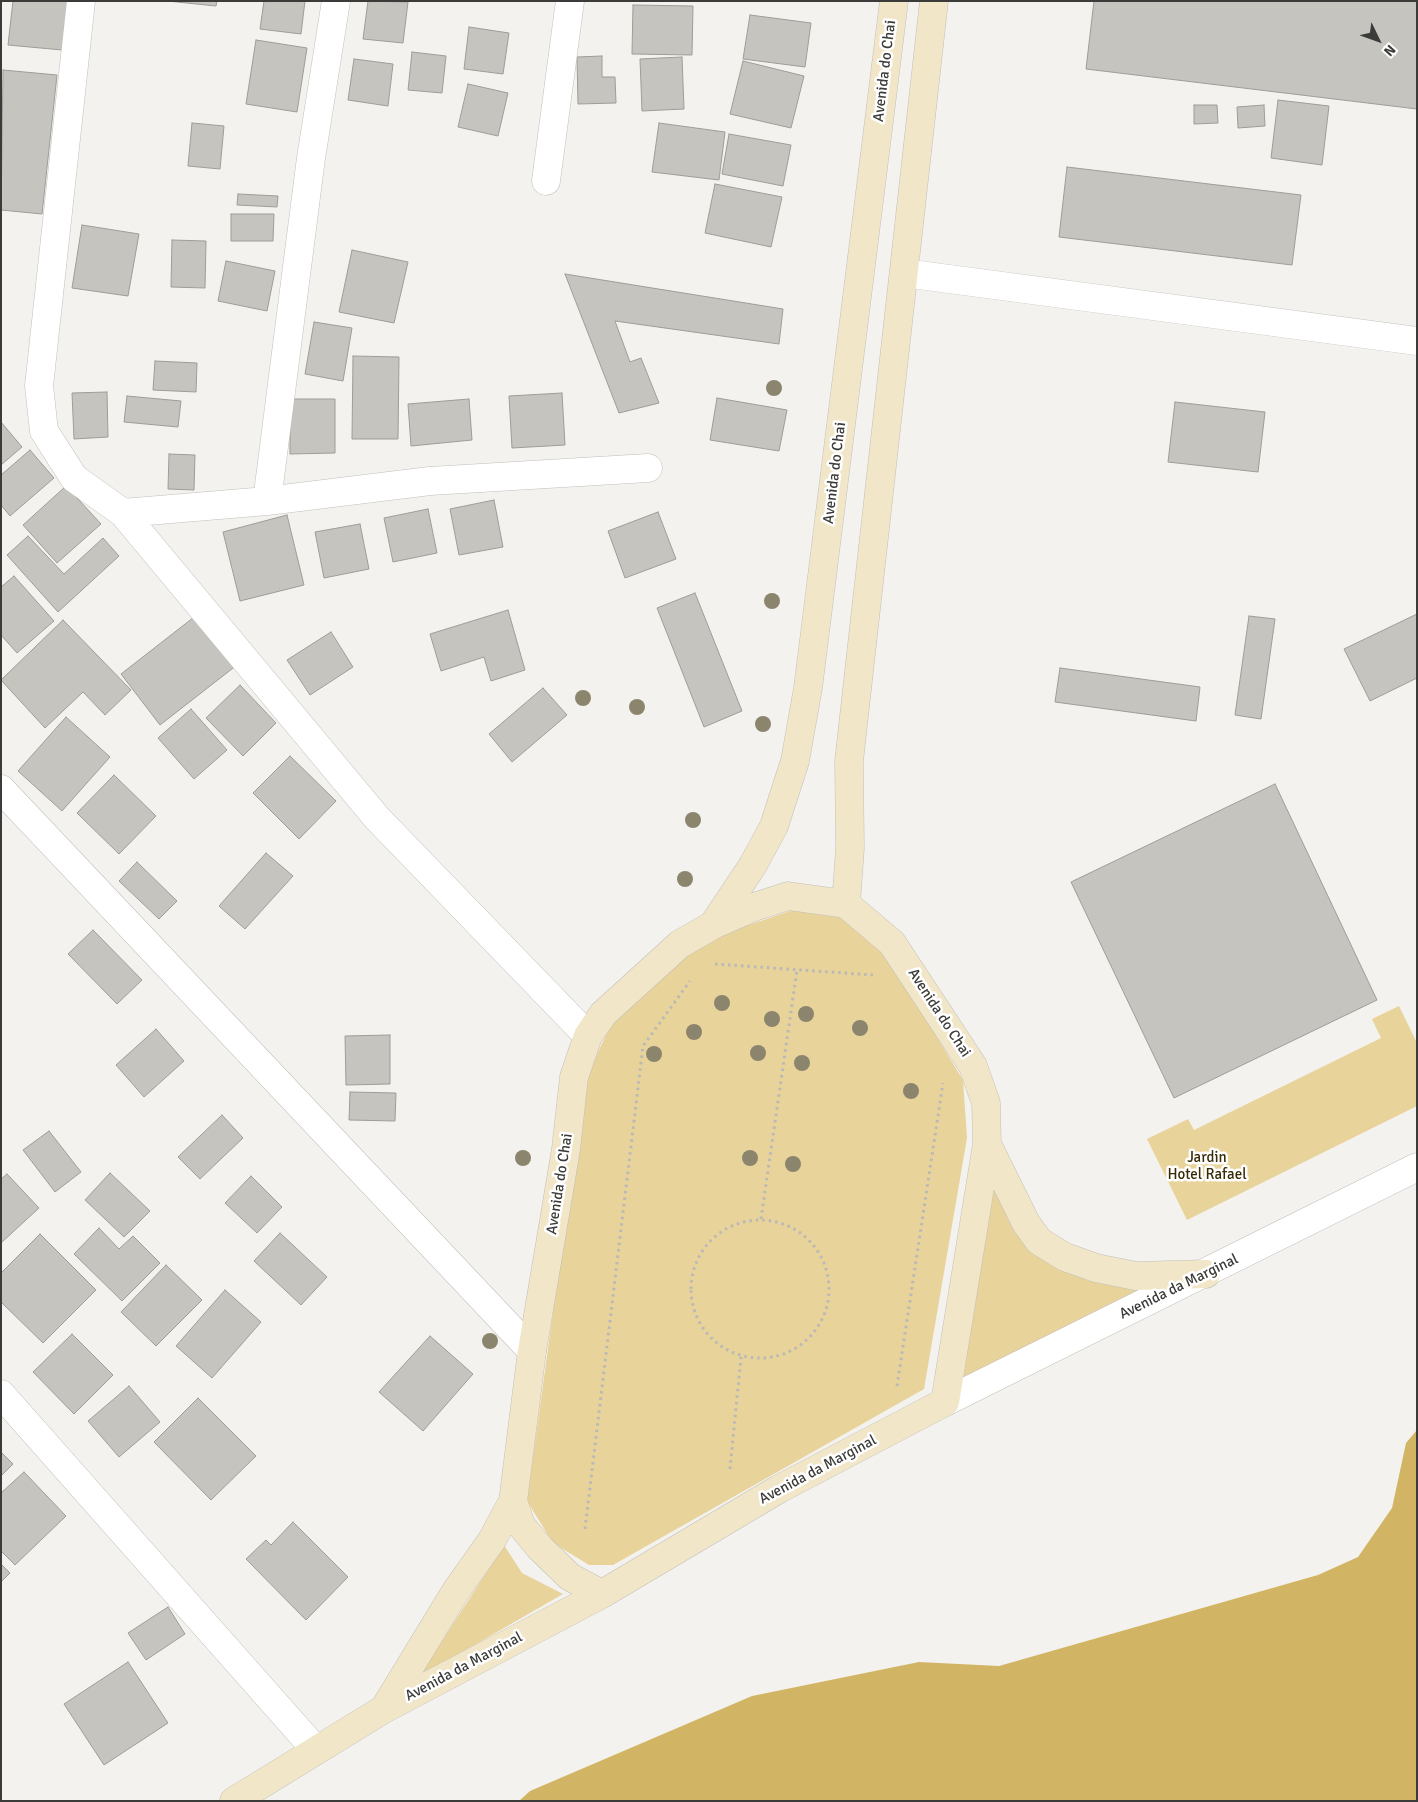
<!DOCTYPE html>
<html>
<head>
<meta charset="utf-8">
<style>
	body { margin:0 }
	#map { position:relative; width:1418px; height:1802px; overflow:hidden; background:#f4f2ee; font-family:Signika,sans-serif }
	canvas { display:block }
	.frame { position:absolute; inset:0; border:2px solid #3b3b39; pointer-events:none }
	.north { position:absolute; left:1353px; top:15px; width:50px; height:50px; -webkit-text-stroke:4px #fff; paint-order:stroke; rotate:132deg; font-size:14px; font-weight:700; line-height:20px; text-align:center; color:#3b3b39 }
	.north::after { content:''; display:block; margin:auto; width:18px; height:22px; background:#3b3b39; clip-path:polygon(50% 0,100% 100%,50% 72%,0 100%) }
</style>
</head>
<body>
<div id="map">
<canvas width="1418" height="1802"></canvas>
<div class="frame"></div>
<div class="north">N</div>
</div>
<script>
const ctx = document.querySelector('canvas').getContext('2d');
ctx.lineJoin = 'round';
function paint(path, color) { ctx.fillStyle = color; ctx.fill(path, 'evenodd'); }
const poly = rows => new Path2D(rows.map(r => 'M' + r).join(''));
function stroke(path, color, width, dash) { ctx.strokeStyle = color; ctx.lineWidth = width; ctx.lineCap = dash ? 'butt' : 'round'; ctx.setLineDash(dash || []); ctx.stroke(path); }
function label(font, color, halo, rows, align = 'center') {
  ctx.font = font + ' Signika,sans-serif'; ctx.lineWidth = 5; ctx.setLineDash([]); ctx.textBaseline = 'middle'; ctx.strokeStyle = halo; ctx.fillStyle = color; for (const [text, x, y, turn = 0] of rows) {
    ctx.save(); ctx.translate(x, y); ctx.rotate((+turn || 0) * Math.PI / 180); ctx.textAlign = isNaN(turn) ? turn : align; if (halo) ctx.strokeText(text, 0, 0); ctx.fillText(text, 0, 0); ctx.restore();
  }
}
paint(poly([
	[793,910,840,915,888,957,963,1080,967,1138,924,1389,613,1565,589,1565,553,1543,527,1501,585,1080,613,1020,681,957,716,936],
	[1399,1006,1417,1043,1417,1106,1187,1220,1147,1139,1188,1119,1194,1130,1381,1038,1372,1019],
	[993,1180,1018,1234,1159,1286,963,1378],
	[504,1545,522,1573,563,1594,419,1677]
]), '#e8d39b');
paint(poly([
	[1417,1430,1417,1801,519,1801,530,1791,752,1696,919,1662,999,1666,1318,1575,1358,1557,1392,1508,1406,1443]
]), '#d2b564');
const building = poly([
	[13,1,68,1,62,50,8,45,13,1],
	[167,1,217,1,216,6,167,1],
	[264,1,305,1,301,34,260,29,264,1],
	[368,1,408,2,403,43,363,39,368,1],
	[1094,1,1417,1,1417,109,1086,69,1094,1],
	[633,5,693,6,692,55,632,54,633,5],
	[750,15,811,23,805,67,743,59,750,15],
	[469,27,509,33,503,74,464,69,469,27],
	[256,40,307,48,297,112,246,104,256,40],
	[412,52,446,56,442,93,408,90,412,52],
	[602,56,602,77,615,77,616,103,578,104,577,57,602,56],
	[682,57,684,109,642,111,640,59,682,57],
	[354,59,393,64,388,106,348,100,354,59],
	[743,61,804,76,791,128,730,114,743,61],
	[3,70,57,75,42,214,1,210,3,70],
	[468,84,508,93,498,136,458,127,468,84],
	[1278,100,1329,106,1322,165,1271,158,1278,100],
	[1194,105,1217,105,1218,123,1194,124,1194,105],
	[1264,105,1265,126,1238,128,1237,107,1264,105],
	[192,123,224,126,220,169,188,166,192,123],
	[659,123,725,132,719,180,652,172,659,123],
	[729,134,791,145,783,186,722,174,729,134],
	[1067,167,1301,195,1292,265,1059,237,1067,167],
	[715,184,782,197,771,247,705,233,715,184],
	[238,194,278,196,277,207,237,205,238,194],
	[231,214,274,214,273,241,231,241,231,214],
	[82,225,139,234,128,296,72,288,82,225],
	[172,240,206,241,205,288,171,287,172,240],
	[352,250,408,262,394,323,339,312,352,250],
	[226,261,275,271,267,311,218,301,226,261],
	[565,274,783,309,779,344,615,321,630,362,641,358,659,403,619,413,565,274],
	[314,322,352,328,343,381,305,374,314,322],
	[353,356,399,357,398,439,352,439,353,356],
	[155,361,197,363,196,392,153,390,155,361],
	[107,392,108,437,74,439,72,393,107,392],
	[562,393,565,445,512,448,509,396,562,393],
	[127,396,181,401,178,427,124,422,127,396],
	[717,398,787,410,779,451,710,440,717,398],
	[290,399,335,399,335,453,290,454,290,399],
	[469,399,472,440,411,446,408,404,469,399],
	[1175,402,1265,412,1258,472,1168,462,1175,402],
	[1,422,22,447,1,465,1,422],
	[30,450,54,478,10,516,1,505,1,475,30,450],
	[169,454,195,455,194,490,168,489,169,454],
	[66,486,101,524,57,563,23,525,66,486],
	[494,500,503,547,459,555,450,509,494,500],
	[428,509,437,553,393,562,384,518,428,509],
	[658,512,676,559,625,578,608,531,658,512],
	[287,515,304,585,240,601,223,532,287,515],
	[360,524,369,569,324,578,315,532,360,524],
	[28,536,64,574,103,538,119,556,58,612,7,555,28,536],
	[14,576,54,621,17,653,1,635,1,587,14,576],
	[695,593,742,711,704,727,657,608,695,593],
	[508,610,525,670,491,681,484,657,441,671,430,634,508,610],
	[198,614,237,665,160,725,121,674,198,614],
	[1417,614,1417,678,1370,701,1344,649,1417,614],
	[1249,616,1275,619,1261,719,1235,715,1249,616],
	[63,620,131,690,105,715,83,692,45,728,1,680,63,620],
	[331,632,353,667,310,695,287,660,331,632],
	[1060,668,1200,687,1196,721,1055,702,1060,668],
	[240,685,276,723,243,756,206,718,240,685],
	[543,688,567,715,512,762,489,734,543,688],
	[191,709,227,750,194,779,158,738,191,709],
	[66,717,110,757,62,811,18,771,66,717],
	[290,756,336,801,299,839,253,793,290,756],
	[114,775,156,816,119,854,77,813,114,775],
	[1275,784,1377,1000,1174,1098,1071,882,1275,784],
	[266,853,293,876,245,929,219,906,266,853],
	[137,862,177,901,159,919,119,881,137,862],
	[93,930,142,980,117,1004,68,954,93,930],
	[156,1029,184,1061,144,1097,116,1065,156,1029],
	[390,1035,390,1084,346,1085,345,1036,390,1035],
	[350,1092,396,1093,395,1121,349,1120,350,1092],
	[222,1115,243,1138,200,1179,178,1157,222,1115],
	[49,1131,81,1172,55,1192,23,1150,49,1131],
	[110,1173,150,1211,124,1237,85,1200,110,1173],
	[7,1174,39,1208,1,1243,1,1179,7,1174],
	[251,1176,282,1207,257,1233,225,1203,251,1176],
	[99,1228,119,1249,133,1236,160,1263,122,1301,74,1254,99,1228],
	[280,1233,327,1277,301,1305,254,1261,280,1233],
	[40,1234,96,1290,43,1343,1,1302,1,1273,40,1234],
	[166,1265,202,1300,156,1346,121,1312,166,1265],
	[225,1290,261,1322,212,1378,176,1346,225,1290],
	[72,1334,113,1375,74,1414,33,1372,72,1334],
	[430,1336,473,1374,423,1431,379,1392,430,1336],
	[129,1386,160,1422,119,1457,88,1421,129,1386],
	[198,1398,256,1456,211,1500,154,1442,198,1398],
	[1,1452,13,1464,1,1476,1,1452],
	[24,1472,66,1516,15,1565,1,1551,1,1493,24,1472],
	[293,1522,348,1577,306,1620,246,1559,266,1540,271,1545,293,1522],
	[1,1564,10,1573,1,1582,1,1564],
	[168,1607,185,1634,146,1660,128,1633,168,1607],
	[128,1662,168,1723,104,1765,64,1704,128,1662]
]);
paint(building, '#c5c4bf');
stroke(building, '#9e9c98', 1);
const minor = poly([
	[81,1,39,386,44,431,74,478,123,513,377,818,588,1036],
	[546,181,570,1],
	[904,273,1417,341],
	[267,501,311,158,336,1],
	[123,513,267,501,430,481,648,468],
	[1,789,532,1351],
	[1,1394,315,1749]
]);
const tertiary = poly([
	[945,1402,1417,1167]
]);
const secondary = poly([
	[846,904,850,848,849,761,934,1],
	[713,925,753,865,774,826,795,761,808,688,894,1],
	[987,1144,1026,1223,1039,1241,1065,1257,1096,1268,1136,1276,1206,1274],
	[513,1501,521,1525,540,1548,570,1577,602,1594],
	[234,1801,384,1709,602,1594,779,1489,945,1402,987,1144,986,1103,973,1066,892,943,846,904,788,896,754,907,713,925,680,944,603,1014,588,1036,574,1077,566,1149,532,1351,513,1501,492,1540,456,1591,384,1709]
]);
stroke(minor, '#c1bfbb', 29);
stroke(tertiary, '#c1bfbb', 29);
stroke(secondary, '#c1bfbb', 29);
stroke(poly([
	[715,964,873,975],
	[761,1219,797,970],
	'691 1289a69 69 0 1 1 138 0a69 69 0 1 1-138 0Z',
	[897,1386,943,1083],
	[730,1469,741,1357],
	[585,1529,643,1046,690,981]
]), '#bab9b5', 3, [2.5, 4]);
stroke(minor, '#fff', 28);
stroke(tertiary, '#fff', 28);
stroke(secondary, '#f1e6c8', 28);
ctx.fillStyle = '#8c856e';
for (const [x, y] of [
	[774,388],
	[772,601],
	[583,698],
	[637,707],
	[763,724],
	[693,820],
	[685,879],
	[722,1003],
	[806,1014],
	[772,1019],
	[860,1028],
	[694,1032],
	[758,1053],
	[654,1054],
	[802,1063],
	[911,1091],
	[523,1158],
	[750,1158],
	[793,1164],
	[490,1341]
]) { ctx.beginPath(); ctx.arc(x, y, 8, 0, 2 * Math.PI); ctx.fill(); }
label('15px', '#3b3b39', '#fff', [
	["Avenida do Chai",885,71,-83],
	["Avenida do Chai",835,473,-83],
	["Avenida do Chai",939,1013,57],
	["Avenida do Chai",560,1184,-81],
	["Avenida da Marginal",1179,1287,-26],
	["Avenida da Marginal",818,1470,-28],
	["Avenida da Marginal",464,1667,-28]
]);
label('15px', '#372b06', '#fff', [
	["Jardin",1207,1158],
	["Hotel Rafael",1207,1175]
]);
</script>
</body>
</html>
